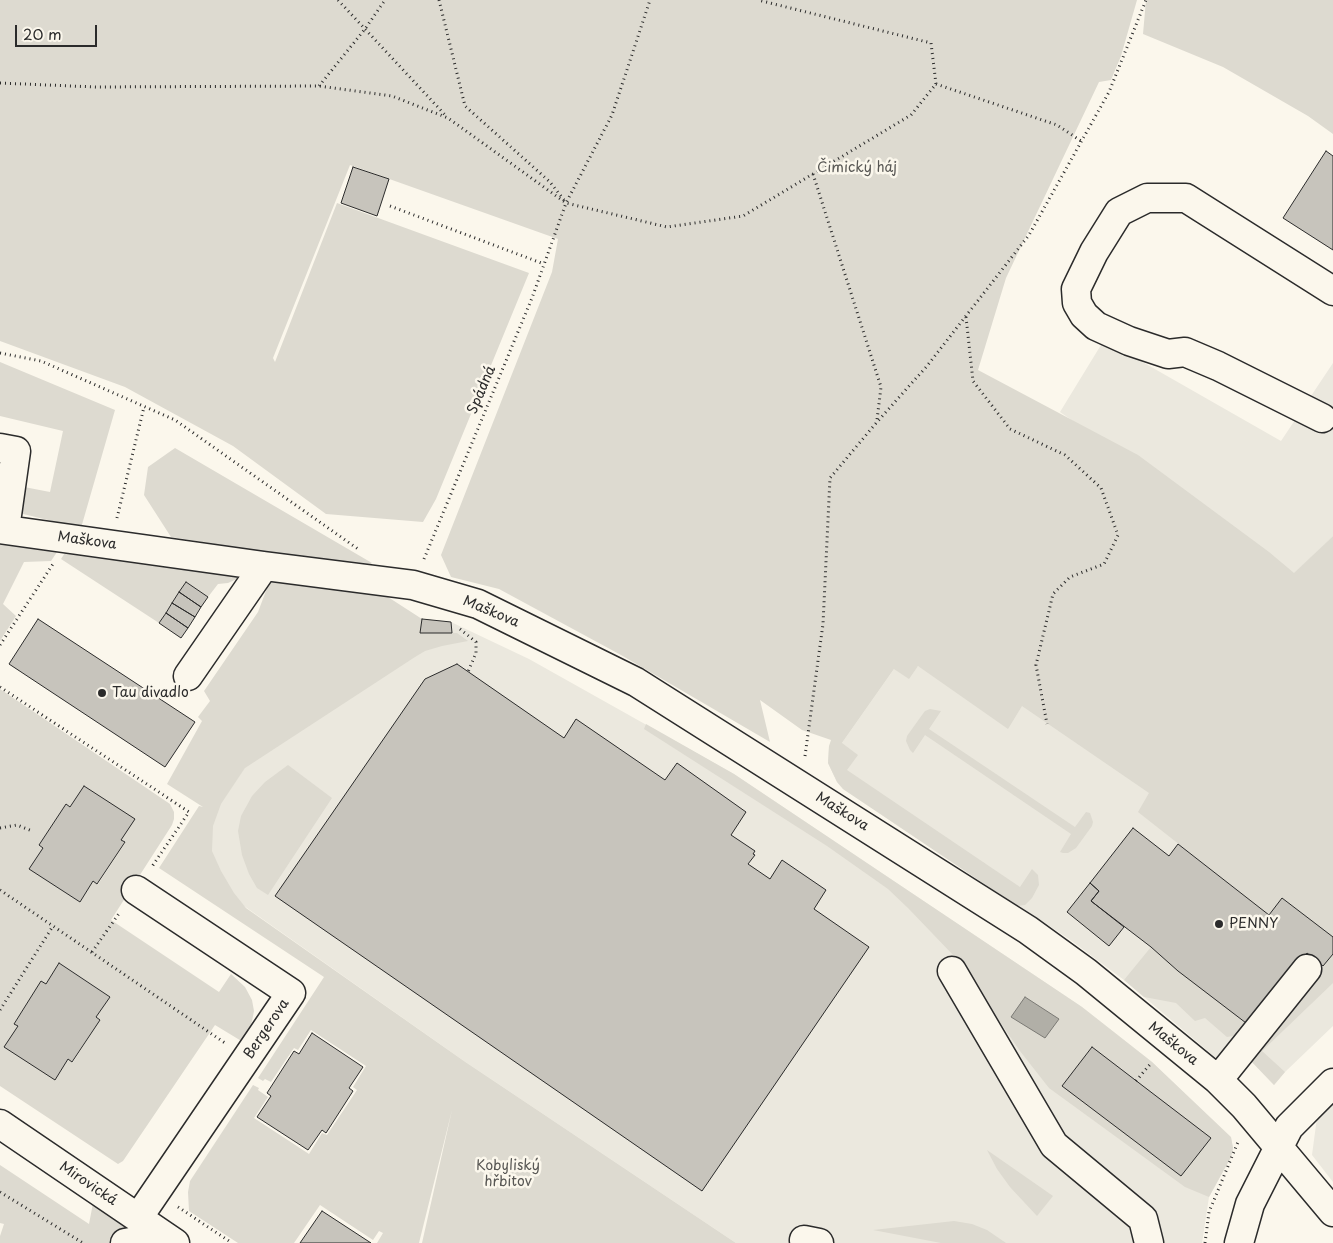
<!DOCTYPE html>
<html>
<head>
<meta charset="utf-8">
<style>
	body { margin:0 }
	#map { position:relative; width:1333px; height:1243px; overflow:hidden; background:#fbf7ec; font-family:"Playpen Sans",sans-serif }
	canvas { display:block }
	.scale { position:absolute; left:15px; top:25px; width:82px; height:22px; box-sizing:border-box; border:2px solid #2b2b2b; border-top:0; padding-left:6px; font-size:15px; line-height:18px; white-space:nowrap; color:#2b2b2b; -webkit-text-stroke:4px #fbf7ec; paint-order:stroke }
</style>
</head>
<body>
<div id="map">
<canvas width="1333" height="1243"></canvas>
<div class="scale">20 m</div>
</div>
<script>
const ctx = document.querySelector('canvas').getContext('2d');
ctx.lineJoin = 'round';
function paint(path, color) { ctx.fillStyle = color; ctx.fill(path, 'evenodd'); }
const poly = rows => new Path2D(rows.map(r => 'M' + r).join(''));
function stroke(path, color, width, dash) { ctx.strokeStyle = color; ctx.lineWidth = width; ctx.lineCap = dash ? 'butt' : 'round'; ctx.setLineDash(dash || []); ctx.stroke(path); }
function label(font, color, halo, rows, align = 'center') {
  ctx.font = font + ' "Playpen Sans",sans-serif'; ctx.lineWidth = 5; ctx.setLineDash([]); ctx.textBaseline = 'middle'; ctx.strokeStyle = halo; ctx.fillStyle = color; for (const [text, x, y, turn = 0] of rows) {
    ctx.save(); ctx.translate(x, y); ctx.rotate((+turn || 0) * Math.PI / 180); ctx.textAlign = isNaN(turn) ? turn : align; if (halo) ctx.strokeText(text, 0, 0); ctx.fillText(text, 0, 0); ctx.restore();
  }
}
paint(poly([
	[1104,340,1281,441,1333,363,1333,536,1294,574,1060,412],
	[422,619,451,622,529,659,734,774,1082,1007,1152,1062,1231,1138,1233,1148,1231,1157,1209,1197,1202,1243,736,1243,464,1061,227,894,201,833,272,727],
	[920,666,1019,702,1333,915,1333,1026,1285,1072,1274,1085,1249,1059,1235,1074,1124,980,1069,939,843,789,837,782,828,763,829,746,842,743,894,669],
	[1333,1096,1333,1182,1312,1155,1318,1110]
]), '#ebe8de');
paint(poly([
	[0,0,1137,0,1121,56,1111,80,1099,82,1006,278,978,370,1138,455,1269,552,1294,573,1333,536,1333,937,1283,898,1269,915,1138,812,1149,793,1022,706,1008,729,918,666,909,679,894,669,842,743,858,755,847,770,1020,887,1032,869,1038,875,1039,885,1032,898,1025,905,1017,906,843,789,837,782,828,763,829,746,831,740,802,730,760,700,770,742,621,655,499,589,451,577,441,555,552,272,558,239,350,165,273,358,275,362,337,203,529,273,436,499,423,522,326,514,233,446,125,387,0,341],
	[1146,0,1333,0,1333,134,1308,116,1223,67,1143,34],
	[0,362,115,410,81,528,15,512,19,486,50,492,63,431,0,416],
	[175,448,372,563,366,568,171,537,144,495,148,467],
	[0,534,61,546,51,561,24,562,3,604,16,616,0,641],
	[70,545,245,568,239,578,228,583,218,584,208,597,186,582,159,623,61,559],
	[272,575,374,588,422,619,420,633,457,633,468,641,442,646,425,651,415,657,245,768,221,804,213,826,212,851,221,871,234,893,246,908,464,1061,736,1243,422,1243,452,1110,419,1243,377,1243,383,1233,379,1231,373,1240,320,1205,294,1243,238,1243,189,1211,188,1192,190,1181,253,1085,259,1088,258,1090,268,1097,254,1118,309,1154,322,1133,327,1135,357,1090,353,1087,366,1066,311,1030,298,1050,294,1048,271,1082,265,1079,263,1081,258,1078,324,977,159,868,199,806,203,807,167,784,202,721,198,717,210,701,204,691,258,612],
	[0,689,170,804,174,812,174,819,172,825,111,920,219,992,231,974,245,987,252,1000,254,1011,252,1021,248,1034,243,1042,215,1025,123,1161,118,1164,0,1086],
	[84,786,134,819,121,840,125,843,98,884,93,881,80,902,29,869,43,848,39,845,66,804,70,807],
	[59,963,110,997,96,1017,100,1020,73,1062,68,1059,55,1079,5,1047,18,1026,14,1023,41,982,46,984],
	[930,709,941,711,929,729,1075,827,1086,812,1090,813,1093,822,1092,826,1076,848,1068,853,1063,853,1060,852,1071,834,925,735,913,753,910,750,906,741,907,736,922,715,925,711],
	[646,724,734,774,1082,1007,1152,1062,1231,1137,1233,1148,1231,1157,1209,1197,1185,1187,1049,1088,1020,1051,955,957,908,908,888,889,827,846,644,729],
	[1092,1047,1210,1138,1181,1176,1062,1086],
	[288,765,332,798,268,895,257,888,249,874,242,855,238,831,241,816,252,796,265,782],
	[1151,947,1178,971,1250,1026,1244,1034,1227,1037,1205,1018,1195,1021,1176,1003,1144,997,1124,980],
	[1333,954,1333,983,1262,1051,1285,1072,1274,1085,1249,1059],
	[987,1150,1053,1196,1037,1216,1010,1187,997,1169],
	[0,1165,89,1224,94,1198,137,1227,133,1243,0,1243,0,1236,4,1224,0,1223],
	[954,1221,972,1224,987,1230,1006,1243,941,1243,873,1230]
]), '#dddad0');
const water = poly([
	[1025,997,1059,1019,1045,1038,1011,1017,1025,997]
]);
paint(water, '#b1afa7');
stroke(water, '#7b7a75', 1);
const building = poly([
	[1326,151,1333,156,1333,250,1283,218,1326,151],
	[353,167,389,179,377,216,341,203,353,167],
	[186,582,208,597,201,607,179,592,186,582],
	[179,592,201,607,195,617,172,603,179,592],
	[172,603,195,617,188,628,166,613,172,603],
	[166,613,188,628,181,638,159,623,166,613],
	[38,619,195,722,165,767,9,664,38,619],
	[422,619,451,622,452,633,420,633,422,619],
	[457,664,564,738,576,719,665,780,677,763,746,812,731,835,755,851,753,854,755,855,748,864,770,879,782,860,826,890,814,909,869,947,702,1191,275,896,425,679,457,664],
	[84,786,135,819,121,840,125,842,97,884,93,881,80,902,29,869,43,848,39,845,66,804,70,807,84,786],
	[1133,828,1169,856,1178,844,1269,915,1282,898,1333,937,1333,954,1323,966,1307,953,1250,1026,1178,971,1151,947,1091,901,1099,891,1090,883,1133,828],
	[1090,883,1099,891,1091,901,1124,927,1109,946,1067,912,1090,883],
	[59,963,110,997,96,1017,100,1020,72,1062,68,1059,55,1080,4,1047,18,1026,14,1024,41,981,46,984,59,963],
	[312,1033,363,1067,349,1088,353,1091,326,1133,322,1130,308,1150,257,1117,271,1096,267,1093,294,1051,299,1054,312,1033],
	[1092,1047,1211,1138,1181,1176,1062,1086,1092,1047],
	[322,1211,371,1243,300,1243,322,1211]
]);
paint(building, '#c7c4bc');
stroke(building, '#2b2b2b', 1);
const minor = poly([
	[1322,418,1218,366,1185,352,1168,354,1129,341,1096,326,1084,315,1077,303,1076,289,1094,252,1119,212,1147,198,1186,198,1333,291],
	[0,448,16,451,5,529],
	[0,529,264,566,413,585,478,604,636,682,1028,930,1086,972,1218,1080,1244,1106,1333,1212],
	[188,676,264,566],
	[136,890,291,993,138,1218],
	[952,971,1054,1145,1143,1219,1149,1243],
	[1218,1080,1307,969],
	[0,1124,175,1243],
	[804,1240,819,1243],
	[125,1243,164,1236],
	[1239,1243,1250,1204,1289,1127,1333,1083]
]);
stroke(minor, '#2b2b2b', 31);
stroke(poly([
	[338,0,447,117],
	[439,0,465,106,550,182,564,200],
	[0,83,95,87,319,86,392,96,448,118,566,203,667,227,743,216,911,115,936,84,931,43,758,0],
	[936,84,1057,125,1081,141],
	[319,86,365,29,385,0],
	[813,174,881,387,877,420],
	[390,206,544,264],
	[966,317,973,381,1010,429,1065,455,1101,488,1118,535,1104,564,1070,577,1053,594,1036,665,1047,724],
	[0,353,41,361,175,420,358,549],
	[117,518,144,407],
	[424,559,532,298,566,203,612,115,650,0],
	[460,629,476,642,476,653,468,672],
	[0,645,53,564],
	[0,687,189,812,151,868],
	[805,756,823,624,830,478,877,422,927,366,1029,235,1109,92,1146,0],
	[0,828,17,825,32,831],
	[0,890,225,1043],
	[92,952,120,912],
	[0,1010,53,926],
	[1136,1081,1152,1062],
	[0,1192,83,1243],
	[178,1207,232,1243],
	[1205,1243,1209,1212,1238,1142]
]), '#2b2b2b', 3, [1, 4]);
stroke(minor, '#fbf7ec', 28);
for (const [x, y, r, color] of [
	[102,693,5,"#2b2b2b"],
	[1219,924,5,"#2b2b2b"]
]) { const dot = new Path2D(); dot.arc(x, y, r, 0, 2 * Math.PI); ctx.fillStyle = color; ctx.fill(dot); stroke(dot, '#fbf7ec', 2); }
label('14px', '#585754', '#fbf7ec', [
	["Čimický háj",857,168],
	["Kobyliský",508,1166],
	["hřbitov",508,1182]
]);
label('14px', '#2b2b2b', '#fbf7ec', [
	["Spádná",482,390,-67],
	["Maškova",87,541,8],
	["Maškova",491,612,23],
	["Maškova",842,812,32],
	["Bergerova",267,1029,-56],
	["Maškova",1173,1044,39],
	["Mirovická",88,1184,34]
]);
label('14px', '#2b2b2b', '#fbf7ec', [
	["Tau divadlo",112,693],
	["PENNY",1229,924]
], 'left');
</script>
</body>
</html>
